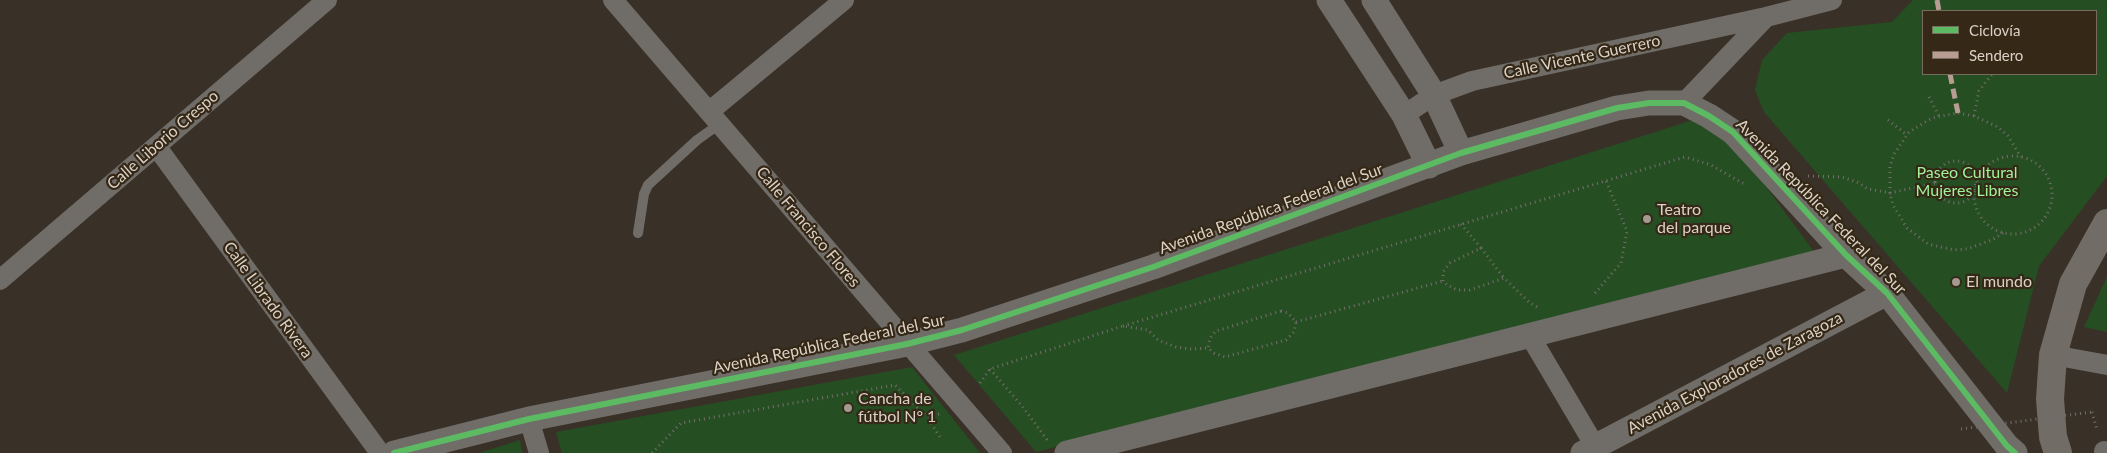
<!DOCTYPE html>
<html>
<head>
<meta charset="utf-8">
<style>
	body { margin:0 }
	#map { position:relative; width:2107px; height:453px; overflow:hidden; background:#393127; font-family:Lato,sans-serif }
	canvas { display:block }
	.legend { position:absolute; left:1922px; top:10px; width:175px; height:65px; box-sizing:border-box; background:#352817; border:1px solid #776c5d; margin:0; padding:6px 9px; list-style:none; font-size:15px; color:#dbd2c7 }
	.legend li { display:flex; align-items:center; gap:10px; height:25px }
	.legend b { width:25px; border:1px solid #776c5d }
</style>
</head>
<body>
<div id="map">
<canvas width="2107" height="453"></canvas>
<ul class="legend">
<li><b style="height:6px;background:#5cba63"></b>Ciclovía</li>
<li><b style="height:6px;background:#b99d93"></b>Sendero</li>
</ul>
</div>
<script>
const ctx = document.querySelector('canvas').getContext('2d');
ctx.lineJoin = 'round';
function paint(path, color) { ctx.fillStyle = color; ctx.fill(path, 'evenodd'); }
const poly = rows => new Path2D(rows.map(r => 'M' + r).join(''));
function stroke(path, color, width, dash) { ctx.strokeStyle = color; ctx.lineWidth = width; ctx.lineCap = dash ? 'butt' : 'round'; ctx.setLineDash(dash || []); ctx.stroke(path); }
function label(font, color, halo, rows, align = 'center') {
  ctx.font = font + ' Lato,sans-serif'; ctx.lineWidth = 4.5; ctx.setLineDash([]); ctx.textBaseline = 'middle'; ctx.strokeStyle = halo; ctx.fillStyle = color; for (const [text, x, y, turn = 0] of rows) {
    ctx.save(); ctx.translate(x, y); ctx.rotate((+turn || 0) * Math.PI / 180); ctx.textAlign = isNaN(turn) ? turn : align; if (halo) ctx.strokeText(text, 0, 0); ctx.fillText(text, 0, 0); ctx.restore();
  }
}
paint(poly([
	[1913,0,2107,0,2107,176,2039,266,2007,393,1764,112,1755,90,1762,60,1787,33,1892,22],
	[1923,11,2096,11,2096,74,1923,74],
	[1696,119,1720,133,1764,184,1815,253,1036,452,954,355],
	[2107,277,2107,332,2084,327],
	[912,367,980,453,562,453,556,432],
	[520,440,522,453,479,453]
]), '#264e23');
stroke(poly([
	[1929,97,1939,116],
	[1974,116,1979,91,1992,74],
	[1888,120,1907,135],
	'1974 195a39 39 0 1 1 78 0a39 39 0 1 1-78 0Z',
	'1935 182a21 21 0 1 1 42 0a21 21 0 1 1-42 0Z',
	[1808,176,1842,177,1857,182,1868,189,1890,193,1935,183],
	[1461,224,1481,248,1450,263,1443,272,1443,281,1447,285,1457,290,1470,290,1504,278,1530,303,1539,308],
	[2003,233,1992,240,1967,249,1954,250,1928,244,1907,228,1893,205,1890,193,1890,166,1894,154,1909,132,1932,118,1958,113,1974,116,1998,127,2008,136,2021,157],
	[1481,248,1504,278],
	[1595,293,1621,263,1627,231,1606,181],
	[1281,311,1288,313,1296,322,1294,332,1286,340,1225,357,1214,353,1208,348,1210,338,1216,331,1281,311],
	[1296,322,1443,281],
	[1123,326,1685,157,1711,165,1746,185],
	[990,369,1022,406,1048,441],
	[980,383,990,369,1123,326,1148,330,1158,340,1176,347,1190,349,1208,348],
	[2092,412,2097,430],
	[939,414,927,417,942,440],
	[652,453,681,423,895,385,927,417]
]), '#746f6b', 3, [1, 4]);
stroke(poly([
	[638,233,644,194,648,185,697,140,721,123]
]), '#706c68', 10);
stroke(poly([
	[613,0,1002,453],
	[1684,103,1766,17],
	[710,111,844,0],
	[1404,115,1434,95,1472,81,1766,17,1832,0],
	[156,146,380,453],
	[0,280,327,0],
	[1530,336,1595,446],
	[2053,355,2107,365],
	[529,419,539,453],
	[2104,451,2106,453]
]), '#706c68', 20);
stroke(poly([
	[1329,0,1404,115,1429,166],
	[1374,0,1434,95,1461,153],
	[394,453,529,419,907,344,962,330,1153,267,1461,153,1617,108,1649,103,1684,103,1709,116,1733,132,1846,255,1887,293,2007,446,2015,453],
	[1067,453,1846,255],
	[1583,453,1887,293]
]), '#706c68', 25);
stroke(poly([
	[2058,453,2053,437,2050,399,2053,355,2073,284,2107,223]
]), '#726c67', 28);
stroke(poly([
	[1961,429,2092,412]
]), '#746f6b', 3, [1, 4]);
stroke(poly([
	[1937,0,1939,11],
	[1950,74,1958,113]
]), '#b99d93', 5, [10, 5]);
stroke(poly([
	[394,453,529,419,907,344,962,330,1153,267,1461,153,1617,108,1649,103,1684,103,1709,116,1733,132,1846,255,1887,293,2007,446,2015,453]
]), '#5cba63', 6);
for (const [x, y, r, color] of [
	[1647,219,5,"#a29a8f"],
	[1956,282,5,"#a29a8f"],
	[848,408,5,"#a29a8f"]
]) { const dot = new Path2D(); dot.arc(x, y, r, 0, 2 * Math.PI); ctx.fillStyle = color; ctx.fill(dot); stroke(dot, '#352817', 2); }
label('16px', '#dbd2c7', '#352817', [
	["Calle Vicente Guerrero",1582,57,-12],
	["Calle Liborio Crespo",163,140,-41],
	["Avenida República Federal del Sur",1821,207,46],
	["Avenida República Federal del Sur",1271,209,-20],
	["Calle Francisco Flores",808,227,50],
	["Calle Librado Rivera",268,300,54],
	["Avenida República Federal del Sur",829,344,-12],
	["Avenida Exploradores de Zaragoza",1735,373,-28]
]);
label('16px', '#9ff49a', '#352817', [
	["Paseo Cultural",1967,173],
	["Mujeres Libres",1967,191]
]);
label('16px', '#dbd2c7', '#352817', [
	["Teatro",1657,210],
	["del parque",1657,228],
	["El mundo",1966,282],
	["Cancha de",858,399],
	["fútbol N° 1",858,417]
], 'left');
</script>
</body>
</html>
